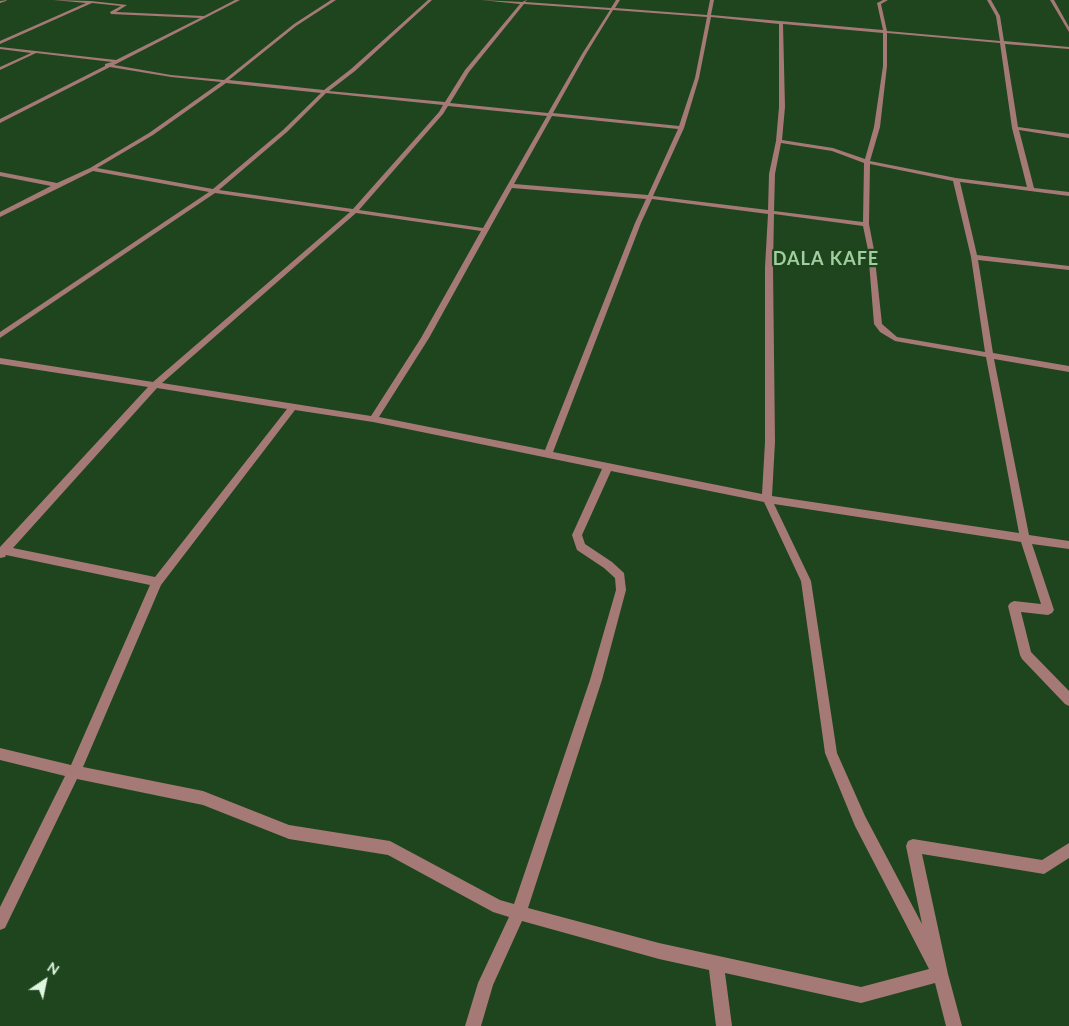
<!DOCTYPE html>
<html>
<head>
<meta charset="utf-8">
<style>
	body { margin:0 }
	#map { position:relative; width:1069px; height:1026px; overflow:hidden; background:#1e451d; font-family:Lato,sans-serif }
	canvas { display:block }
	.north { position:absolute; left:20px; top:956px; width:50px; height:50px; -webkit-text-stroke:4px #1e451d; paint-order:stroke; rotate:34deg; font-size:14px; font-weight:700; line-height:20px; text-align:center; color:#e0f7df }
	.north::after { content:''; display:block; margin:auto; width:18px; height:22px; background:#e0f7df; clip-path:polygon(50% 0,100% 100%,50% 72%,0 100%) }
</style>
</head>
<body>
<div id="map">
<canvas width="1069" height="1026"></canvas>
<div class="north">N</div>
</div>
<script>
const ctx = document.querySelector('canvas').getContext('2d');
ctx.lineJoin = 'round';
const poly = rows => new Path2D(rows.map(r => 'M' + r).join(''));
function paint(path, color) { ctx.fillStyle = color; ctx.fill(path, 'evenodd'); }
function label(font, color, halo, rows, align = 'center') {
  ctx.font = font + ' Lato,sans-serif'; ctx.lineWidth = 4.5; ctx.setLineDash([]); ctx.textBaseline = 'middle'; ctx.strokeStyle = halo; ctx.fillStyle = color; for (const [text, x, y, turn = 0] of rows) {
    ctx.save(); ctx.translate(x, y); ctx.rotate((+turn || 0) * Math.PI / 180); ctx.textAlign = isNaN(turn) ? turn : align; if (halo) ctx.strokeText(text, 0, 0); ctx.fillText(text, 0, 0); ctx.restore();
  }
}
paint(poly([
	[7,0,6,1,0,3,0,1,7,0],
	[53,0,91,1,127,5,116,12,204,16,235,0,240,0,114,65,171,75,224,80,294,24,331,0,336,0,296,26,229,80,324,90,351,69,428,0,432,0,355,71,329,91,445,102,465,70,520,4,481,0,522,2,527,0,525,2,611,8,616,0,620,0,615,8,707,15,710,0,714,0,711,15,883,30,877,3,883,0,888,0,881,4,887,31,1000,41,996,16,987,0,991,0,1000,16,1004,41,1069,47,1069,49,1005,44,1018,127,1069,134,1069,138,1019,130,1034,188,1069,192,1069,196,960,182,977,255,1069,266,1069,270,978,260,993,353,1069,366,1069,372,994,359,1029,535,1069,541,1069,549,1032,544,1054,610,1052,613,1048,615,1021,612,1031,652,1069,691,1069,706,1065,704,1022,659,1020,655,1008,606,1010,603,1014,601,1041,604,1021,542,774,504,811,581,837,753,865,816,922,924,906,846,908,841,913,839,1042,860,1069,843,1069,858,1044,874,922,854,948,974,962,1026,946,1026,935,983,861,1003,725,973,732,1026,716,1026,709,970,659,959,522,921,493,985,481,1026,465,1026,478,983,509,917,493,912,388,855,289,839,203,805,77,779,5,928,0,930,0,907,65,776,0,760,0,748,71,765,150,585,6,555,5,557,0,558,0,547,148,387,0,364,0,358,153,382,350,212,215,193,0,338,0,332,209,192,93,171,0,217,0,212,51,186,0,176,0,172,57,183,90,168,149,133,221,82,171,77,110,67,0,123,0,119,105,66,105,64,112,62,36,53,0,70,0,67,31,53,0,49,0,47,116,60,200,18,111,14,110,12,121,6,92,3,0,44,0,41,86,3,53,0],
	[524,4,610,10,582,54,548,113,450,103,469,72,524,4],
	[613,10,707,17,695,78,679,126,553,113,586,54,613,10],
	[711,17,779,24,779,107,776,141,769,174,768,210,653,196,684,128,699,78,711,17],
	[783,24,883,33,883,66,874,127,865,159,833,148,782,140,785,107,783,24],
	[887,33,1000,43,1012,128,1027,187,956,178,870,161,880,127,887,66,887,33],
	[226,83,321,93,283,130,213,189,97,168,153,135,226,83],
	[326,93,443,105,439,112,353,209,219,190,287,132,326,93],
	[448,106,547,116,483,228,359,210,443,114,448,106],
	[552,116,678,129,648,195,514,184,552,116],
	[781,143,832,151,864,163,863,222,774,211,775,174,781,143],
	[870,164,953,181,971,257,985,352,897,337,882,324,874,250,869,224,870,164],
	[512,188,646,199,635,223,545,450,379,417,429,338,512,188],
	[652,199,768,214,765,267,765,442,762,494,553,452,641,223,652,199],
	[356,213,481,231,421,338,371,416,162,383,356,213],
	[774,214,863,226,868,250,874,324,880,332,895,341,986,357,1019,533,772,496,775,442,773,267,774,214],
	[157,388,287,409,155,577,13,548,157,388],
	[295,410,373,422,602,469,572,535,577,550,604,568,615,578,616,590,590,680,514,904,500,900,390,841,289,825,203,791,83,767,161,585,295,410],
	[611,471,764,502,801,581,825,753,855,826,929,969,861,987,659,943,528,908,602,680,626,590,624,573,612,562,585,544,582,535,611,471],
	[1050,0,1054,0,1069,27,1069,32,1050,0]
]), '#a57976');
ctx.letterSpacing = '1px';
label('bold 18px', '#a1ce9f', '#1e451d', [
	["DALA KAFE",826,259]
]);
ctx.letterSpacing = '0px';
</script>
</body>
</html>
